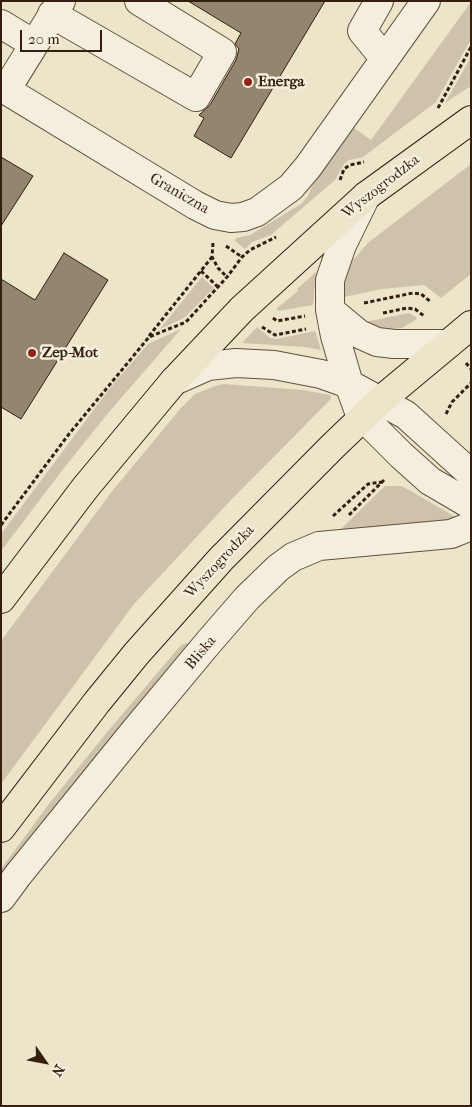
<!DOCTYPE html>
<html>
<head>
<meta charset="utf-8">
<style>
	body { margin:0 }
	#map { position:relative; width:472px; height:1107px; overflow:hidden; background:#ede5ca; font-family:"IM FELL French Canon",serif }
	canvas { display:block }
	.frame { position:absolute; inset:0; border:2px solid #341e0d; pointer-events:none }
	.north { position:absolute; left:20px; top:1037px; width:50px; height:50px; -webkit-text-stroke:4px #f3eedd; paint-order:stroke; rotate:123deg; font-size:14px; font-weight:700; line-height:20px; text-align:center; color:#341e0d }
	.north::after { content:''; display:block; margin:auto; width:18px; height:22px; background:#341e0d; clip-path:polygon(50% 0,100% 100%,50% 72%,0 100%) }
	.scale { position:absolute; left:20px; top:30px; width:82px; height:22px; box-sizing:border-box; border:2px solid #341e0d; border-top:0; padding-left:6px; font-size:15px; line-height:18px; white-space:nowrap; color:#341e0d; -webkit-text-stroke:4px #f3eedd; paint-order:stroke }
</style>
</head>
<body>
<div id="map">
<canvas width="472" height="1107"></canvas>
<div class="frame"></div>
<div class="north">N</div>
<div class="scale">20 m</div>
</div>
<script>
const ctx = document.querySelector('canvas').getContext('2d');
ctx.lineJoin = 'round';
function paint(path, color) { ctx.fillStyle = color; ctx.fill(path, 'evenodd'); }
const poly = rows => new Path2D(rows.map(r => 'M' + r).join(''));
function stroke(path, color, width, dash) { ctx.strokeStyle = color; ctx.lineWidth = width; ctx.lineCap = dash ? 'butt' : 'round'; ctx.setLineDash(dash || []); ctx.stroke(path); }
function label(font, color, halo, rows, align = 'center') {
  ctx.font = font + ' "IM FELL French Canon",serif'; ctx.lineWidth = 5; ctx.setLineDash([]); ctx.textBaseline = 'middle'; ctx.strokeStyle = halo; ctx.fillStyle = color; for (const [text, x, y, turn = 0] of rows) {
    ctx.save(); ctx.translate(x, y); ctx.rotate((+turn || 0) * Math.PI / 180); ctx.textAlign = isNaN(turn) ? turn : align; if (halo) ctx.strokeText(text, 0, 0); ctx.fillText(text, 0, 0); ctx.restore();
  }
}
paint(poly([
	[471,2,471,39,436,102,363,157,349,160,344,164,335,180,271,235,252,242,245,249,235,241,236,238,250,235,301,204,308,196,312,186,354,128,371,140],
	[471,57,471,86,445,103],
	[471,164,471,274,441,298,424,285,382,289,344,297,342,285,346,271,352,261,369,242],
	[316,272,313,305,279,311,276,309,298,291,297,289],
	[202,277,214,288,184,318,160,329],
	[409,313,416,317,417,319,402,328,381,330,365,322],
	[257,327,270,338,277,339,315,331,321,350,304,347,242,343],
	[181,329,109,412,64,468,1,551,1,534,110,388,148,344],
	[224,384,303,390,330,395,331,397,330,400,230,501,134,604,1,784,1,641,113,490,181,408,195,394,215,386],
	[385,486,401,486,411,491,457,518,456,522,405,529,341,529],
	[187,643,192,647,1,880,1,869,48,805,108,731,181,645]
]), '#cec3aa');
const building = poly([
	[188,1,325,1,231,158,194,136,204,118,199,115,210,105,236,60,239,49,235,44,241,33,188,1],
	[1,157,33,176,1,226,1,157],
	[64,253,108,280,21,419,1,407,1,279,35,300,64,253]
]);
paint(building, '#94856f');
stroke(building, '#341e0d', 1);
const minor = poly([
	[379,1,362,31,385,59],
	[52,14,196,97,222,52,139,1],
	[1,24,34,44],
	[1,87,195,205,215,215,231,218,243,217,257,212,291,187,308,167,426,1],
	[6,90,61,1],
	[366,196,342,245,330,280,330,310,335,336,349,384,358,409,363,417,401,455,430,481,471,505],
	[330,310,359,334,377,342,394,344,448,344],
	[174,381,208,366,236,363,274,365,321,374,349,384,406,415,471,474],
	[1,898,18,875,133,733,208,643,247,598,278,568,293,557,319,546,451,534,471,526]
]);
const major = poly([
	[1,599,85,488,174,381,242,309,366,196,471,120],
	[1,828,97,702,137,653,221,559,333,446,381,400,471,325]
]);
stroke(minor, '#62503c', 30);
stroke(major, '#341e0d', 30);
stroke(poly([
	[438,108,471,47],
	[340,180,344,169,350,165,364,162],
	[213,243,212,257,218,268,227,277],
	[226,246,242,257],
	[201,271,219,288],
	[364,303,413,293,421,294,431,302],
	[383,313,407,308,415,309,424,316],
	[273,318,277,321,305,316],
	[262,327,275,335,306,329],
	[149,336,212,257],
	[466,363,471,369],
	[446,414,452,402,471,383],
	[349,515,385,479],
	[333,516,368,484,382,482],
	[1,525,69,434,149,337,186,322,227,277,242,257,250,250,276,237]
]), '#341e0d', 3, [4, 2.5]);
stroke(minor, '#f3eedd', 28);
stroke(major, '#ede5ca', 28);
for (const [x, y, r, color] of [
	[248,82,5,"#8f2418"],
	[32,353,5,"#8f2418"]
]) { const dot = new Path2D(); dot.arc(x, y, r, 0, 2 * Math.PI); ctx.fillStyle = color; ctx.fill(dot); stroke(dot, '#f3eedd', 2); }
label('bold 15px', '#341e0d', '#f3eedd', [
	["Energa",258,82],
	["Zep-Mot",42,353]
], 'left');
label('15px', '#341e0d', '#f3eedd', [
	["Wyszogrodzka",381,187,-38],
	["Graniczna",179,194,30],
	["Wyszogrodzka",220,562,-47],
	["Bliska",201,653,-50]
]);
</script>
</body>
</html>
